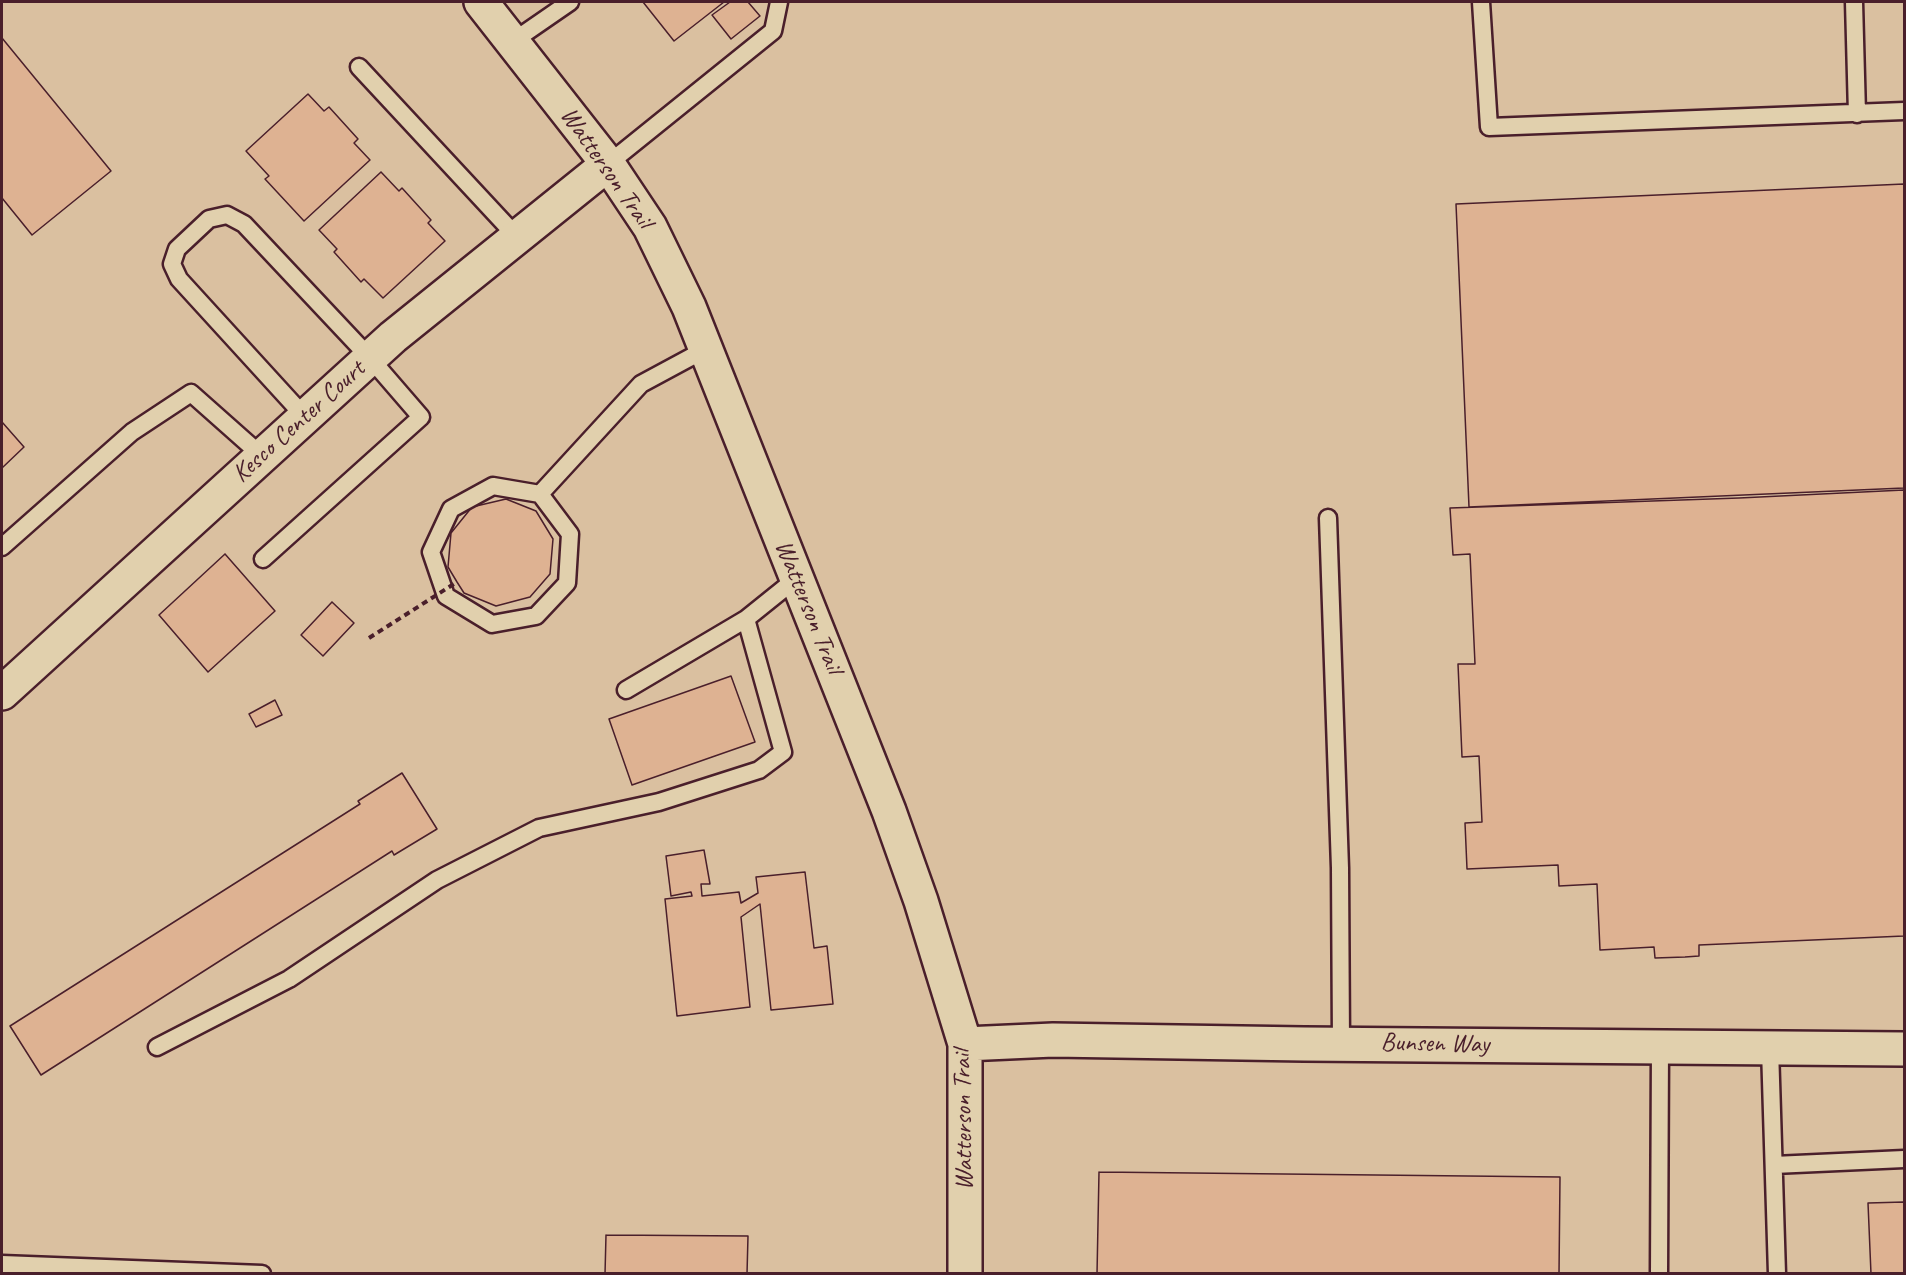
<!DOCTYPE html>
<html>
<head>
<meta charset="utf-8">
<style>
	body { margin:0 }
	#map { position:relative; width:1906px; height:1275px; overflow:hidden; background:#e1d0ad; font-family:Caveat,sans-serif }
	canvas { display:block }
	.frame { position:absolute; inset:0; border:3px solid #4a1f2b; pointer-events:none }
</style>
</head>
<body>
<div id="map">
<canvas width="1906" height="1275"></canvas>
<div class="frame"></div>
</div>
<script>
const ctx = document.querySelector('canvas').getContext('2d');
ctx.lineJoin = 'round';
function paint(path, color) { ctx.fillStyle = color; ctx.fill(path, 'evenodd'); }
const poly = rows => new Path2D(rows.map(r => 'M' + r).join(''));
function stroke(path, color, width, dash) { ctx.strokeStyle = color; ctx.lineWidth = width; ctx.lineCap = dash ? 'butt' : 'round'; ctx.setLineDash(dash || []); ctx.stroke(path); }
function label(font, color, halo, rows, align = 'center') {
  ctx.font = font + ' Caveat,sans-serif'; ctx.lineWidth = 5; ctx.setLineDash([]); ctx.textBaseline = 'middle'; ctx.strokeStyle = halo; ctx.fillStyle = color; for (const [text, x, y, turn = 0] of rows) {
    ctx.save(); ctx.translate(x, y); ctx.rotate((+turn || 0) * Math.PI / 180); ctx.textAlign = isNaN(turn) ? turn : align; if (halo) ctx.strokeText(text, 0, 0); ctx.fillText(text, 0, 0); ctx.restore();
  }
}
paint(poly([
	[2,2,1904,2,1904,1273,2,1273]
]), '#dac0a0');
const building = poly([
	[643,2,724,2,674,41,643,2],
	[730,2,748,2,760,16,731,39,712,15,730,2],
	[2,38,111,171,32,235,2,198,2,38],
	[308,94,324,111,329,107,358,139,354,143,370,160,304,221,265,179,269,176,246,151,308,94],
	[381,172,399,191,402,188,431,220,428,223,445,241,383,298,364,279,361,282,334,252,337,249,319,230,381,172],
	[1904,184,1904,488,1469,507,1456,204,1904,184],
	[2,422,24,447,2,468,2,422],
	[1904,490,1904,936,1699,945,1699,956,1685,957,1655,958,1654,947,1600,950,1597,884,1559,886,1558,865,1467,869,1465,823,1482,822,1479,756,1462,757,1458,664,1475,664,1470,554,1453,555,1450,508,1739,498,1904,490],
	[506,499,536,511,553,539,550,574,530,597,496,606,464,593,457,582,448,567,451,533,472,507,506,499],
	[225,554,275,611,208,672,159,615,225,554],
	[332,602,354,623,323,656,301,635,332,602],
	[731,676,755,742,632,785,609,719,731,676],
	[275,700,282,715,256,727,249,714,275,700],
	[402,773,437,829,394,855,392,851,41,1075,10,1026,360,804,358,801,402,773],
	[704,850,710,884,701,884,702,896,739,892,741,903,758,893,756,877,805,872,814,948,827,946,833,1004,771,1010,760,904,741,917,750,1007,677,1016,665,899,692,896,691,892,671,896,666,856,704,850],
	[1099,1172,1560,1177,1559,1274,1097,1274,1099,1172],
	[1904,1202,1904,1274,1871,1274,1868,1203,1904,1202],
	[606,1235,748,1236,747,1274,605,1274,606,1235]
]);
paint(building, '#deb292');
stroke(building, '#4a1f2b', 1.5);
const lane = poly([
	[1481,2,1489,127,1904,111],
	[1854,2,1857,114],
	[512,42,570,2],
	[359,67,517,237],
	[608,164,773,31,779,2],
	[540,494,570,534,567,583,536,616,492,624,446,596,431,552,451,509,493,486,540,494,641,384,706,349],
	[1328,518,1340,868,1341,1044],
	[2,547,132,432,191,393,262,456],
	[263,559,421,417,370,358,244,224,227,215,209,219,177,249,172,264,179,279,305,417],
	[626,690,746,619],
	[157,1047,289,979,437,880,539,828,659,802,759,770,783,752,746,619,797,578],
	[1770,1048,1777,1274],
	[1774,1165,1904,1159],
	[2,1264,262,1274],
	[1659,1274,1660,1047]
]);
const street = poly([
	[2,693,393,337,608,164]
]);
const secondary = poly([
	[481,2,608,164,650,227,689,307,889,811,921,901,965,1044,965,1274],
	[965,1044,1053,1040,1304,1044,1904,1049]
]);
stroke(lane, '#4a1f2b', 21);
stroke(street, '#4a1f2b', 38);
stroke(secondary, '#4a1f2b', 38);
stroke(lane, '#e1d0ad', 16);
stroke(street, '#e1d0ad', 33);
stroke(secondary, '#e1d0ad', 33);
stroke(poly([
	[369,638,457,582]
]), '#4a1f2b', 4, [6, 4.5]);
label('26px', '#4a1f2b', '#e1d0ad', [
	["Watterson Trail",606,168,55],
	["Kesco Center Court",299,422,-42],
	["Watterson Trail",808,607,68],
	["Bunsen Way",1435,1044,1],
	["Watterson Trail",964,1120,-91]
]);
</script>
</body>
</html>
